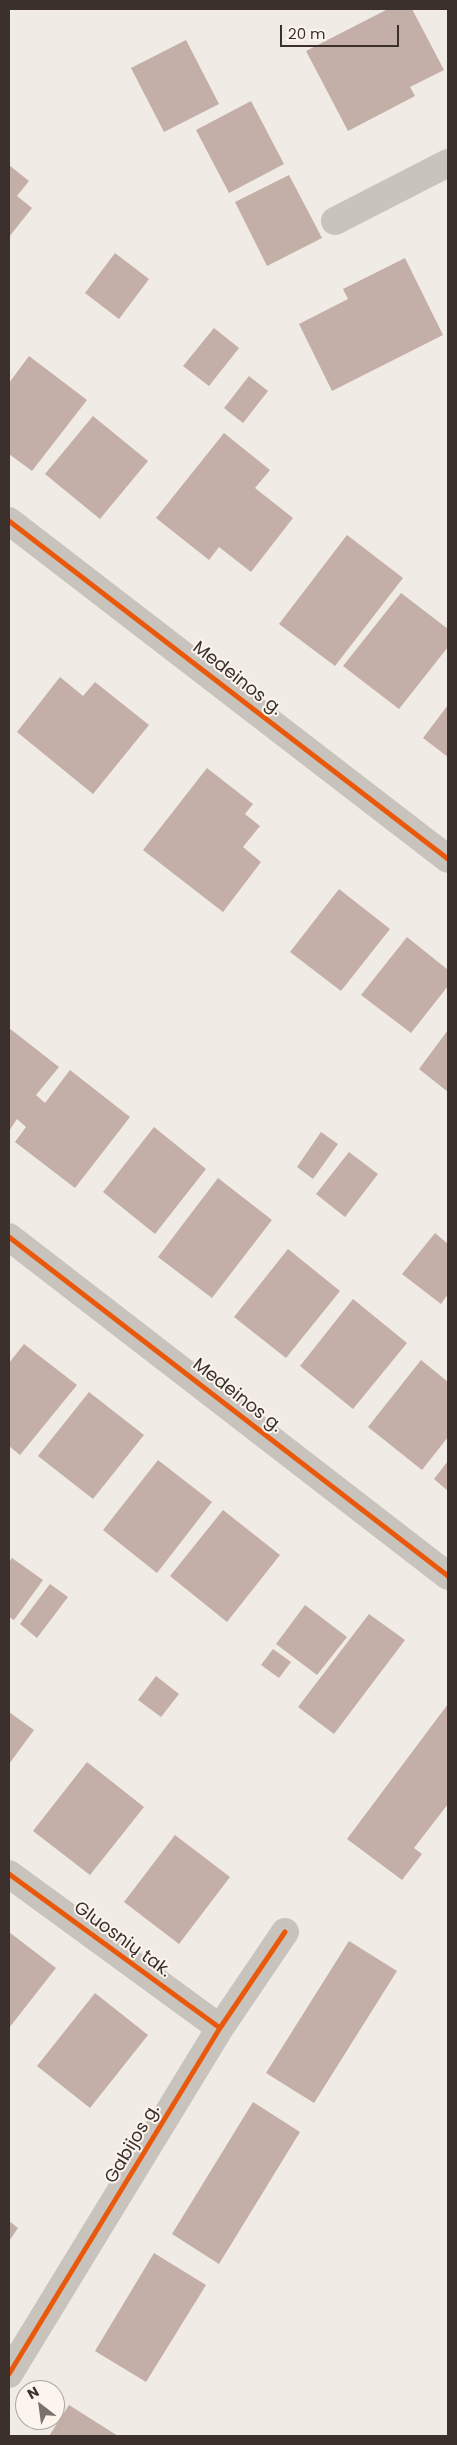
<!DOCTYPE html>
<html>
<head>
<meta charset="utf-8">
<style>
	body { margin:0 }
	#map { position:relative; width:457px; height:2445px; overflow:hidden; background:#f0ebe5; font-family:Poppins,sans-serif }
	canvas { display:block }
	.frame { position:absolute; inset:0; border:10px solid #3b302b; pointer-events:none }
	.north { position:absolute; left:15px; top:2380px; width:50px; height:50px; box-sizing:border-box; background:#fbf5ee; border:1px solid #aea6a0; border-radius:50%; rotate:330deg; font-size:14px; font-weight:700; line-height:20px; text-align:center; color:#3b302b }
	.north::after { content:''; display:block; margin:auto; width:18px; height:22px; background:#7a716c; clip-path:polygon(50% 0,100% 100%,50% 72%,0 100%) }
	.scale { position:absolute; left:280px; top:25px; width:119px; height:22px; box-sizing:border-box; border:2px solid #3b302b; border-top:0; padding-left:6px; font-size:15px; line-height:18px; white-space:nowrap; color:#3b302b; -webkit-text-stroke:4px #fbf5ee; paint-order:stroke }
</style>
</head>
<body>
<div id="map">
<canvas width="457" height="2445"></canvas>
<div class="frame"></div>
<div class="north">N</div>
<div class="scale">20 m</div>
</div>
<script>
const ctx = document.querySelector('canvas').getContext('2d');
ctx.lineJoin = 'round';
function paint(path, color) { ctx.fillStyle = color; ctx.fill(path, 'evenodd'); }
const poly = rows => new Path2D(rows.map(r => 'M' + r).join(''));
function stroke(path, color, width, dash) { ctx.strokeStyle = color; ctx.lineWidth = width; ctx.lineCap = dash ? 'butt' : 'round'; ctx.setLineDash(dash || []); ctx.stroke(path); }
function label(font, color, halo, rows, align = 'center') {
  ctx.font = font + ' Poppins,sans-serif'; ctx.lineWidth = 4; ctx.setLineDash([]); ctx.textBaseline = 'middle'; ctx.strokeStyle = halo; ctx.fillStyle = color; for (const [text, x, y, turn = 0] of rows) {
    ctx.save(); ctx.translate(x, y); ctx.rotate((+turn || 0) * Math.PI / 180); ctx.textAlign = isNaN(turn) ? turn : align; if (halo) ctx.strokeText(text, 0, 0); ctx.fillText(text, 0, 0); ctx.restore();
  }
}
paint(poly([
	[388,9,412,9,444,70,410,87,415,96,348,131,306,51],
	[186,40,219,104,164,132,131,68],
	[251,101,284,164,229,193,196,130],
	[9,165,29,181,17,196,32,208,9,237],
	[289,175,322,238,267,266,235,202],
	[115,253,149,279,119,319,85,293],
	[405,258,443,335,332,391,299,324,348,299,343,289],
	[214,328,239,348,209,386,183,366],
	[29,356,87,400,32,471,9,454,9,383],
	[249,376,268,391,243,423,224,408],
	[93,416,148,461,100,519,45,474],
	[224,433,270,470,255,488,293,518,251,572,219,547,209,560,156,518],
	[347,535,403,578,335,666,279,624],
	[401,593,448,629,448,647,399,709,343,666],
	[60,677,83,696,95,682,149,725,93,794,17,732],
	[448,705,448,757,423,738],
	[207,768,253,804,245,814,260,826,243,847,261,862,223,912,143,850],
	[339,889,390,929,341,991,290,952],
	[407,937,448,970,448,986,411,1033,361,995],
	[9,1028,59,1067,36,1095,45,1103,70,1070,130,1117,75,1188,15,1142,26,1127,17,1119,9,1131],
	[448,1030,448,1092,419,1069],
	[154,1127,206,1169,155,1234,103,1192],
	[321,1132,338,1144,313,1179,297,1167],
	[349,1152,378,1174,345,1217,316,1194],
	[218,1178,272,1220,212,1298,158,1257],
	[435,1233,448,1244,448,1294,441,1304,402,1274],
	[288,1249,340,1291,286,1358,234,1317],
	[353,1299,407,1343,353,1409,300,1366],
	[24,1344,77,1385,20,1455,9,1446,9,1363],
	[421,1360,448,1382,448,1437,422,1470,368,1427],
	[89,1392,144,1435,93,1499,38,1456],
	[158,1460,212,1502,157,1573,103,1530],
	[448,1461,448,1491,434,1479],
	[223,1510,280,1555,227,1622,170,1576],
	[12,1558,43,1580,14,1620,9,1617,9,1562],
	[50,1584,68,1597,37,1638,20,1624],
	[305,1605,347,1637,317,1675,276,1644],
	[369,1614,405,1640,334,1734,298,1707],
	[273,1649,291,1662,279,1678,261,1665],
	[156,1676,179,1694,161,1717,138,1700],
	[448,1704,448,1804,414,1848,422,1854,402,1880,347,1839],
	[9,1712,34,1730,9,1764],
	[87,1762,144,1807,90,1875,33,1831],
	[175,1835,230,1877,179,1944,124,1902],
	[9,1932,56,1968,9,2028],
	[349,1941,397,1971,314,2103,266,2073],
	[95,1993,148,2035,90,2108,37,2066],
	[253,2102,300,2132,219,2264,172,2234],
	[9,2221,18,2228,9,2241],
	[154,2253,206,2285,146,2382,95,2351],
	[69,2405,118,2436,49,2436]
]), '#c3afa7');
stroke(poly([
	[335,221,448,163],
	[9,521,448,859],
	[9,1237,448,1576],
	[9,1874,220,2028],
	[9,2374,220,2028,285,1932]
]), '#c9c3be', 28);
stroke(poly([
	[9,521,448,859],
	[9,1237,448,1576],
	[9,1874,220,2028],
	[9,2374,220,2028,285,1932]
]), '#e8590c', 5);
label('18px', '#3b302b', '#fbf5ee', [
	["Medeinos g.",237,679,38],
	["Medeinos g.",237,1396,38],
	["Gluosnių tak.",122,1940,36],
	["Gabijos g.",133,2144,-59]
]);
</script>
</body>
</html>
